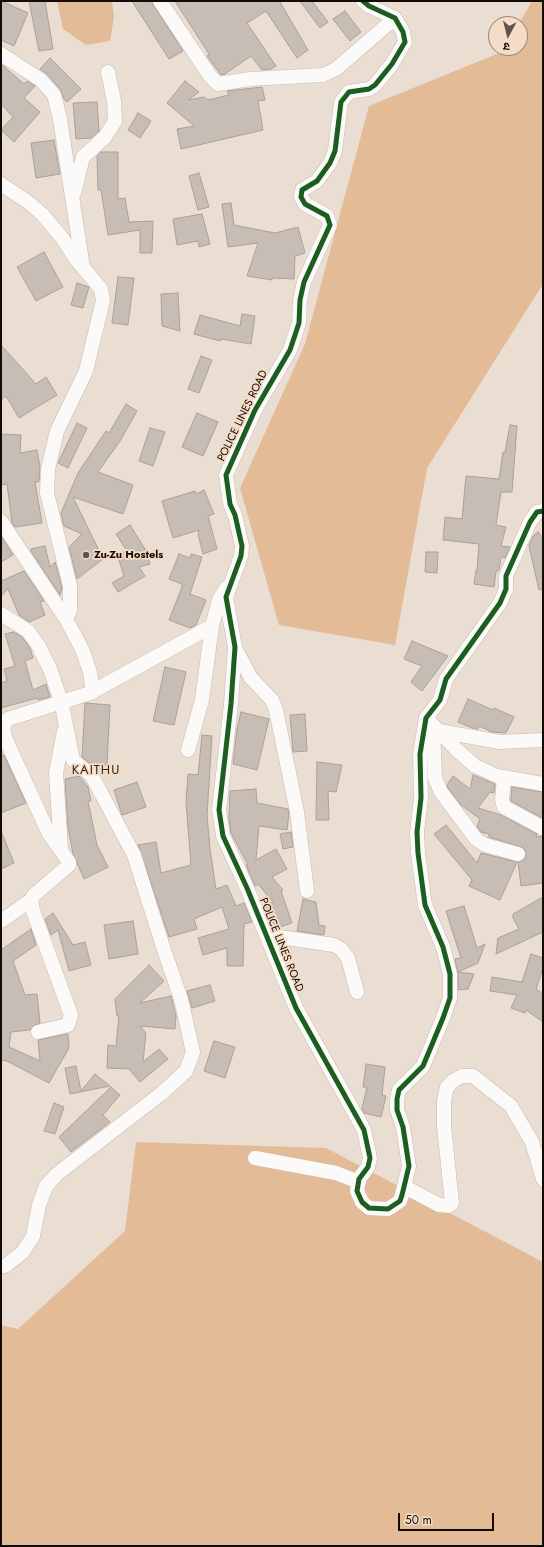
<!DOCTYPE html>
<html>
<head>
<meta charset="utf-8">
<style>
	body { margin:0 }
	#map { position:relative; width:544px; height:1547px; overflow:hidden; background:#eaddd2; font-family:Jost,"Noto Sans Devanagari",sans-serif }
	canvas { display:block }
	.frame { position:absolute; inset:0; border:2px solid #130b05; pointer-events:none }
	.north { position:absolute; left:488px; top:16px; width:40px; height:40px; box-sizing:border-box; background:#f5dcc7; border:1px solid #9b8879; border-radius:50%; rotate:187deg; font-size:11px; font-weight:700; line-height:16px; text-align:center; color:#130b05 }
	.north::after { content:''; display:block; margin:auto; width:14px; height:18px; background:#5e544d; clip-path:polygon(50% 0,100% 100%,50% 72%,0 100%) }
	.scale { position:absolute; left:398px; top:1513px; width:96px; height:18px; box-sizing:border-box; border:2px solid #130b05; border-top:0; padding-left:5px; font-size:12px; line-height:14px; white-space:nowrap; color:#130b05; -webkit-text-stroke:3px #f5dcc7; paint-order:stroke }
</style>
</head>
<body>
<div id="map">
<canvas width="544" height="1547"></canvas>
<div class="frame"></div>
<div class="north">उ</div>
<div class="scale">50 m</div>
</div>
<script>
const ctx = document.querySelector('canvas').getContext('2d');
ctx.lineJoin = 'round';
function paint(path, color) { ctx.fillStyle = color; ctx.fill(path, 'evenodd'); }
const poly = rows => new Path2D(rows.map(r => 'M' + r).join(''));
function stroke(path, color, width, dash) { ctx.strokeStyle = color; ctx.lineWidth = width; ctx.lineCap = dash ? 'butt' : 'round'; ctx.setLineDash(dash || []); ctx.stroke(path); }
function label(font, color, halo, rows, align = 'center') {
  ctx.font = font + ' Jost,sans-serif'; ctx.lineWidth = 3.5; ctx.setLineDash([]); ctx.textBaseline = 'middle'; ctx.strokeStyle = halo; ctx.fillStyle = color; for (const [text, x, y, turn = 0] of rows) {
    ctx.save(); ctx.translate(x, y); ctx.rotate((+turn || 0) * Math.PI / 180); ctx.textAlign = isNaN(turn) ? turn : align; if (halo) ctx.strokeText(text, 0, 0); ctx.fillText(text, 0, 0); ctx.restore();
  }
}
paint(poly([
	[57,1,112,1,114,17,110,41,86,45,63,29],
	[532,1,543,1,543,284,427,468,395,645,279,625,240,488,305,344,369,106,504,51,506,48,520,48,519,24],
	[136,1142,326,1148,543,1262,543,1546,1,1546,1,1325,18,1329,125,1231]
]), '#e4bb97');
const building = poly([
	[1,1,28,13,14,46,1,40,1,1],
	[29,1,45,1,53,49,39,51,29,1],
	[132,1,151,1,183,51,169,59,132,1],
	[175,1,282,1,280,2,308,50,297,58,266,11,247,23,276,66,271,69,262,70,251,56,225,74,221,75,207,56,209,54,175,1],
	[300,1,312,1,328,22,320,28,300,1],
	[345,11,361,32,350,41,333,19,345,11],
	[50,58,81,89,67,102,64,99,60,89,47,74,40,69,50,58],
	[1,64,24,84,27,81,35,86,24,98,40,112,14,142,1,130,13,117,1,104,1,64],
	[185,81,199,92,188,100,204,97,208,100,229,95,227,91,262,87,265,100,258,101,263,130,181,149,177,129,194,126,167,103,185,81],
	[97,102,99,131,91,138,76,139,73,103,97,102],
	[138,113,151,121,140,138,128,130,138,113],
	[54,140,60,174,36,178,31,143,54,140],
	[101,152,118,152,118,199,125,198,129,222,153,221,152,253,140,253,140,230,108,235,101,190,98,190,97,156,101,152],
	[199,173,209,207,198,210,189,176,199,173],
	[231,203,234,225,275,233,298,227,305,253,295,256,294,279,272,278,272,280,247,276,258,243,228,247,222,204,231,203],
	[202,214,210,244,199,247,198,241,177,245,173,219,202,214],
	[44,252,63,287,36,301,17,267,44,252],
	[118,277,134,278,128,325,112,323,118,277],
	[77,283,89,287,83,308,71,305,77,283],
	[178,293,180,331,162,326,161,294,178,293],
	[242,314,255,316,251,344,221,339,220,341,194,334,200,315,240,326,242,314],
	[1,345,36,384,46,377,57,395,19,418,6,396,1,400,1,345],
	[201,356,212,360,199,393,188,389,201,356],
	[126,404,137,411,120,441,98,472,133,485,123,514,73,497,103,559,77,579,69,547,82,534,64,526,61,513,78,473,106,431,109,433,126,404],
	[197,413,218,422,203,456,182,447,197,413],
	[77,423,87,428,68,468,58,463,77,423],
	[510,425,517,426,512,492,501,492,496,525,506,527,501,546,510,547,505,558,501,557,499,570,496,572,494,587,474,584,476,570,477,570,479,544,443,540,445,517,462,519,466,476,499,479,503,452,505,452,510,425],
	[150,428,165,432,153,466,139,461,150,428],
	[1,434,21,435,20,453,37,450,40,467,39,482,35,482,42,523,15,527,12,523,7,484,1,485,1,434],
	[204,490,214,514,208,516,217,549,203,554,198,534,199,530,173,538,162,501,195,491,196,494,204,490],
	[130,525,145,549,150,564,139,567,145,576,118,592,112,583,124,576,117,554,127,551,116,534,130,525],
	[538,532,543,538,543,589,539,590,529,546,533,536,538,532],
	[1,536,13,555,1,562,1,536],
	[45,546,50,567,55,562,62,587,60,595,31,551,31,549,45,546],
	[426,552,438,552,437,573,425,572,426,552],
	[179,554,190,558,191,554,202,557,190,594,206,600,196,625,190,628,169,620,182,587,182,584,169,579,179,554],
	[24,571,44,601,40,602,45,615,29,622,19,615,8,589,1,596,1,581,24,571],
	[14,632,22,637,30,648,33,658,25,661,33,690,46,684,50,697,38,700,37,698,1,708,1,683,7,681,4,669,15,666,5,634,14,632],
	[412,641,448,656,422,691,411,682,422,666,404,659,412,641],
	[165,667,186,672,174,725,153,721,165,667],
	[468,699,493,710,494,708,514,717,506,733,492,732,479,726,478,729,472,728,458,722,468,699],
	[85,703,110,705,107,765,91,764,82,757,85,703],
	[241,712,269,719,257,770,233,764,237,729,241,712],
	[305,714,307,751,293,752,290,715,305,714],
	[202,735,212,736,207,815,210,849,216,889,227,885,236,906,244,903,252,922,244,924,243,966,227,966,227,948,203,955,198,938,229,929,222,907,194,919,197,929,169,937,138,845,156,842,161,873,191,865,186,802,188,774,198,775,202,735],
	[4,755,26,803,1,813,1,756,4,755],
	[317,762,342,765,336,792,328,791,329,820,316,820,317,762],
	[473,775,495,784,494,793,490,792,478,808,501,815,537,834,536,837,543,836,543,883,521,886,518,862,524,860,526,857,524,848,489,837,489,834,481,832,477,827,480,819,461,805,448,788,447,785,453,776,470,789,473,775],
	[79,776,88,787,91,801,88,801,97,845,108,867,84,879,73,854,68,827,65,779,79,776],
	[137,782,146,807,122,815,114,790,137,782],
	[512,787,543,792,542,818,511,801,512,787],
	[256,789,257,803,288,809,289,813,287,830,259,826,256,860,276,849,287,869,272,877,283,890,281,891,292,923,277,928,275,928,271,916,268,917,263,905,273,902,258,884,255,886,246,865,248,865,231,833,229,818,230,791,256,789],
	[446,825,477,863,481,853,517,862,500,900,469,886,472,880,434,834,446,825],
	[1,831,14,863,1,869,1,831],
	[291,832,293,847,283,849,280,834,291,832],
	[543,897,543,932,496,954,498,938,519,929,513,918,513,914,543,897],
	[303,899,316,902,319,925,325,926,324,935,297,931,303,899],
	[464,906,477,948,485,944,478,963,458,972,474,974,468,989,458,990,458,974,455,959,461,958,446,911,464,906],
	[53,913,73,945,85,942,91,965,69,971,58,930,51,935,45,919,53,913],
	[133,921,138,954,109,959,104,925,133,921],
	[31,929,36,945,13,961,25,995,37,994,40,1023,33,1026,30,1030,11,1032,9,1047,40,1061,38,1040,68,1034,69,1048,49,1083,7,1061,1,1060,1,950,31,929],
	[531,954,543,958,543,968,536,989,543,994,543,1022,526,1010,525,1013,511,1008,517,995,490,991,492,977,522,982,531,954],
	[149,965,164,981,140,1003,171,996,176,1016,175,1029,140,1026,146,1033,143,1062,159,1049,168,1059,140,1082,129,1069,107,1068,108,1045,116,1046,119,1016,117,1016,115,999,149,965],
	[210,985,215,1001,192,1008,187,991,210,985],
	[214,1041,235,1047,225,1078,204,1071,214,1041],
	[366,1064,385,1067,382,1095,386,1096,381,1117,364,1113,362,1109,367,1087,363,1087,366,1064],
	[76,1066,81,1091,95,1074,110,1086,70,1094,65,1068,76,1066],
	[111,1087,120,1095,103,1115,110,1122,71,1152,59,1137,111,1087],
	[54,1103,64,1107,55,1134,44,1131,54,1103]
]);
paint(building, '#c7bdb4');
stroke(building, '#aba098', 1);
const minor = poly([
	[160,1,210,76,218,84,250,79,323,75,336,69,395,18],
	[363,1,369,6,395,18,403,32,405,42,392,64,375,85,369,89,349,92,341,102,335,151,330,163,317,181,302,190,301,197,305,204,327,216,330,225,304,282,300,300,299,323,290,350,255,410,226,475,230,504,235,515,242,546,241,556,226,597,235,647,231,704,219,810,223,836,247,888,296,1008,364,1130,370,1158,368,1167,359,1179,357,1191,362,1202,369,1208,388,1209,400,1201,402,1195,409,1166,403,1127,397,1110,397,1099,399,1090,423,1066,443,1018,450,998,450,974,443,947,425,905,418,853,417,832,421,798,420,754,426,718,440,700,446,679,500,603,506,589,506,576,530,522,537,512,543,511],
	[1,54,41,80,54,95,60,119,82,261,81,265],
	[1,184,28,202,42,214,63,239,75,258,101,289,103,300,86,371,57,431,48,469,47,493,70,586,70,610,66,619],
	[74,193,83,157,105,137,115,121,114,101,108,72],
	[1,521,66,619,82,649,90,672,93,692],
	[1,614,28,631,38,645,50,669,61,701,73,760,92,776,134,855,163,947,181,999,193,1052,186,1071,162,1093,57,1174,46,1186,39,1205,33,1236,23,1252,5,1266],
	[235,648,251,678,272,700,276,710,297,812,307,891],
	[430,722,456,749,475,766,497,776,543,784],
	[433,726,435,778,441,792,476,839,485,845,518,854],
	[439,731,500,742,543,740],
	[188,750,202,700,212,626,219,600,226,588],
	[504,777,502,800,504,807,543,828],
	[61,849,56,773,64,731],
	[1,921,31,900],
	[266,935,334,945,341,949,348,958,357,992],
	[38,1032,68,1025,71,1015,33,911,31,900,34,895,69,865,69,862,49,834,6,740,3,730,5,723,8,719,90,693,212,626],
	[255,1158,336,1173,359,1182],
	[405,1187,439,1205,449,1206,452,1203,444,1126,444,1100,447,1087,453,1081,462,1076,473,1076,511,1106,532,1142,543,1179]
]);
stroke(minor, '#c5bbb2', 15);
stroke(minor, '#fcfaf8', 14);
stroke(poly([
	[363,1,369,6,395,18,403,32,405,42,392,64,375,85,369,89,349,92,341,102,335,151,330,163,317,181,302,190,301,197,305,204,327,216,330,225,304,282,300,300,299,323,290,350,255,410,226,475,230,504,235,515,242,546,241,556,226,597,235,647,231,704,219,810,223,836,247,888,296,1008,364,1130,370,1158,368,1167,359,1179,357,1191,362,1202,369,1208,388,1209,400,1201,402,1195,409,1166,403,1127,397,1110,397,1099,399,1090,423,1066,443,1018,450,998,450,974,443,947,425,905,418,853,417,832,421,798,420,754,426,718,440,700,446,679,500,603,506,589,506,576,530,522,537,512,543,511]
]), '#1b5e20', 5);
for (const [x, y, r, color] of [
	[86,555,4,"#5e544d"]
]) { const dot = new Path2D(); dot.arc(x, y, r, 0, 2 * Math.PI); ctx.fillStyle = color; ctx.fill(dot); stroke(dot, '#f5dcc7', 1.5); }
label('11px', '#130b05', '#f5dcc7', [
	["POLICE LINES ROAD",243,416,-64],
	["POLICE LINES ROAD",281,945,68]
]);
label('bold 11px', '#130b05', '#f5dcc7', [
	["Zu-Zu Hostels",94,555]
], 'left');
ctx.letterSpacing = '1px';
label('13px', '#382514', '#f5dcc7', [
	["KAITHU",96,771]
]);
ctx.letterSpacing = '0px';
</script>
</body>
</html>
